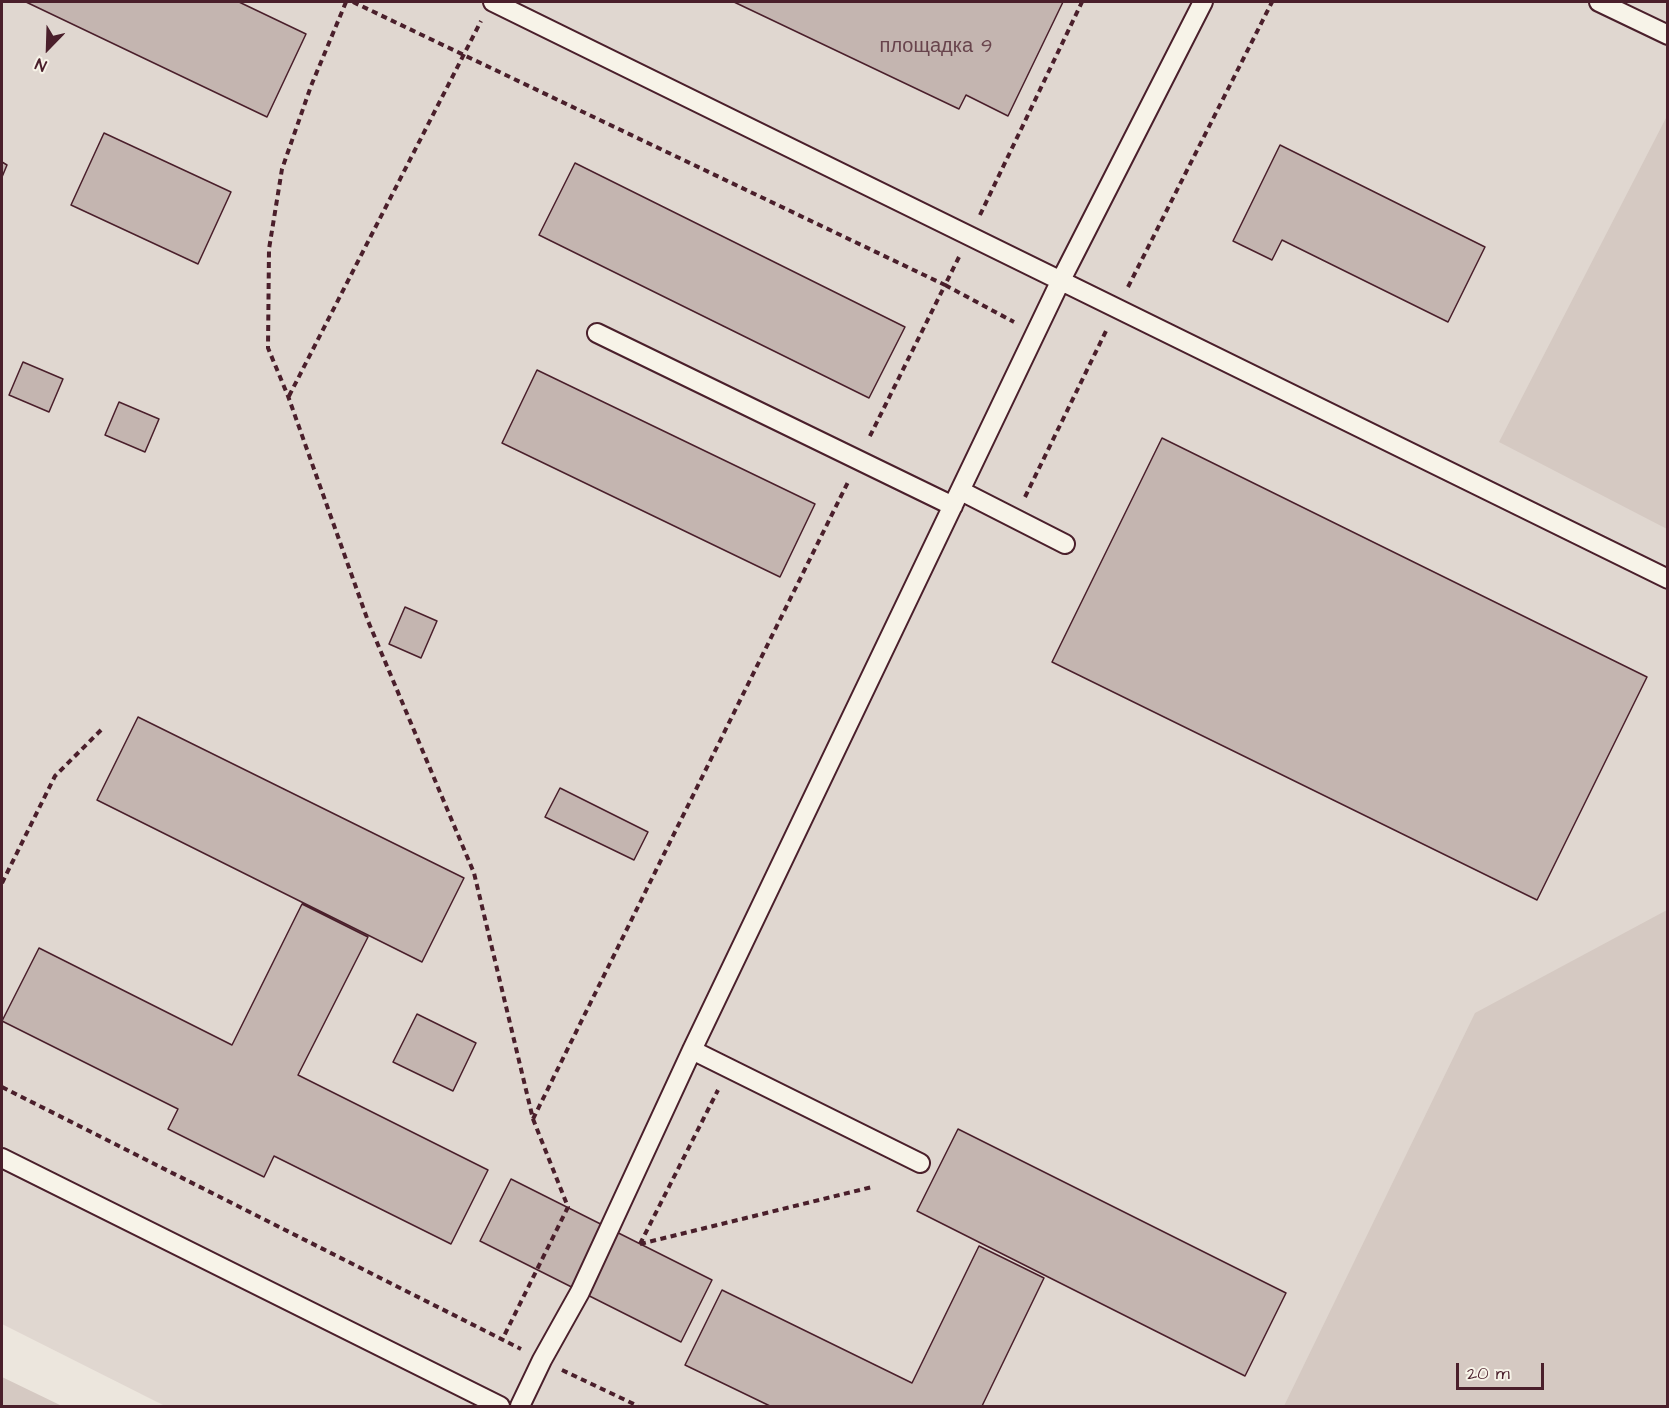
<!DOCTYPE html>
<html>
<head>
<meta charset="utf-8">
<style>
	body { margin:0 }
	#map { position:relative; width:1669px; height:1408px; overflow:hidden; background:#ece6dd; font-family:"Architects Daughter",sans-serif }
	canvas { display:block }
	.frame { position:absolute; inset:0; border:3px solid #4a1f2b; pointer-events:none }
	.north { position:absolute; left:18px; top:18px; width:60px; height:60px; -webkit-text-stroke:4px #f7f3e8; paint-order:stroke; rotate:203deg; font-size:16px; font-weight:700; line-height:24px; text-align:center; color:#4a1f2b }
	.north::after { content:''; display:block; margin:auto; width:21px; height:27px; background:#4a1f2b; clip-path:polygon(50% 0,100% 100%,50% 72%,0 100%) }
	.scale { position:absolute; left:1456px; top:1363px; width:88px; height:27px; box-sizing:border-box; border:3px solid #4a1f2b; border-top:0; padding-left:8px; font-size:18px; line-height:21px; white-space:nowrap; color:#4a1f2b; -webkit-text-stroke:4px #f7f3e8; paint-order:stroke }
</style>
</head>
<body>
<div id="map">
<canvas width="1669" height="1408"></canvas>
<div class="frame"></div>
<div class="north">N</div>
<div class="scale">20 m</div>
</div>
<script>
const ctx = document.querySelector('canvas').getContext('2d');
ctx.lineJoin = 'round';
function paint(path, color) { ctx.fillStyle = color; ctx.fill(path, 'evenodd'); }
const poly = rows => new Path2D(rows.map(r => 'M' + r).join(''));
function stroke(path, color, width, dash) { ctx.strokeStyle = color; ctx.lineWidth = width; ctx.lineCap = dash ? 'butt' : 'round'; ctx.setLineDash(dash || []); ctx.stroke(path); }
function label(font, color, halo, rows, align = 'center') {
  ctx.font = font + ' "Architects Daughter",sans-serif'; ctx.lineWidth = 4.5; ctx.setLineDash([]); ctx.textBaseline = 'middle'; ctx.strokeStyle = halo; ctx.fillStyle = color; for (const [text, x, y, turn = 0] of rows) {
    ctx.save(); ctx.translate(x, y); ctx.rotate((+turn || 0) * Math.PI / 180); ctx.textAlign = isNaN(turn) ? turn : align; if (halo) ctx.strokeText(text, 0, 0); ctx.fillText(text, 0, 0); ctx.restore();
  }
}
paint(poly([
	[2,2,1667,2,1667,1406,165,1406,2,1324]
]), '#e0d7d0');
paint(poly([
	[1667,116,1667,529,1499,442],
	[1667,910,1667,1406,1284,1406,1475,1013],
	[2,1377,62,1406,2,1406]
]), '#d5c9c2');
const building = poly([
	[26,2,239,2,306,34,267,117,26,2],
	[734,2,1063,2,1008,116,966,95,959,109,734,2],
	[104,133,231,192,198,264,71,205,104,133],
	[1280,145,1485,247,1448,322,1282,240,1272,260,1233,241,1280,145],
	[2,162,7,165,2,177,2,162],
	[575,163,905,327,869,398,539,235,575,163],
	[23,362,63,379,49,412,9,395,23,362],
	[537,370,815,504,780,577,502,443,537,370],
	[119,402,159,419,145,452,105,435,119,402],
	[1162,438,1647,677,1537,900,1052,662,1162,438],
	[405,607,437,621,421,658,389,644,405,607],
	[138,717,464,878,422,962,97,800,138,717],
	[560,788,648,832,634,860,545,817,560,788],
	[302,904,368,937,298,1075,488,1170,451,1244,274,1156,264,1177,168,1129,178,1109,2,1021,39,948,232,1045,302,904],
	[417,1014,476,1043,453,1091,393,1062,417,1014],
	[958,1129,1286,1293,1245,1376,917,1211,958,1129],
	[511,1179,712,1280,681,1342,480,1241,511,1179],
	[979,1246,1044,1278,982,1406,770,1406,685,1365,722,1290,912,1383,979,1246]
]);
paint(building, '#c4b5b0');
stroke(building, '#4a1f2b', 1.5);
const lane = poly([
	[493,2,1668,579],
	[1599,2,1668,35],
	[597,333,953,506],
	[961,491,1065,544],
	[692,1050,920,1163],
	[2,1158,500,1406],
	[520,1406,542,1360,580,1292,692,1050,1060,282,1203,2]
]);
stroke(lane, '#4a1f2b', 22);
stroke(poly([
	[346,2,311,86,282,169,269,249,268,348,288,396,368,621,474,873,533,1119,568,1207,502,1340],
	[353,2,945,285,869,438],
	[980,215,1082,2],
	[959,257,945,285,1014,322],
	[1128,287,1272,2],
	[289,396,481,21],
	[1025,497,1107,329],
	[2,883,55,776,104,727],
	[2,1087,521,1349],
	[533,1119,849,480],
	[640,1244,872,1187],
	[640,1244,718,1090],
	[562,1370,638,1406]
]), '#4a1f2b', 4, [6, 4.5]);
stroke(lane, '#f7f3e8', 18);
label('20px', '#68444c', null, [
	["площадка 9",936,48]
]);
</script>
</body>
</html>
